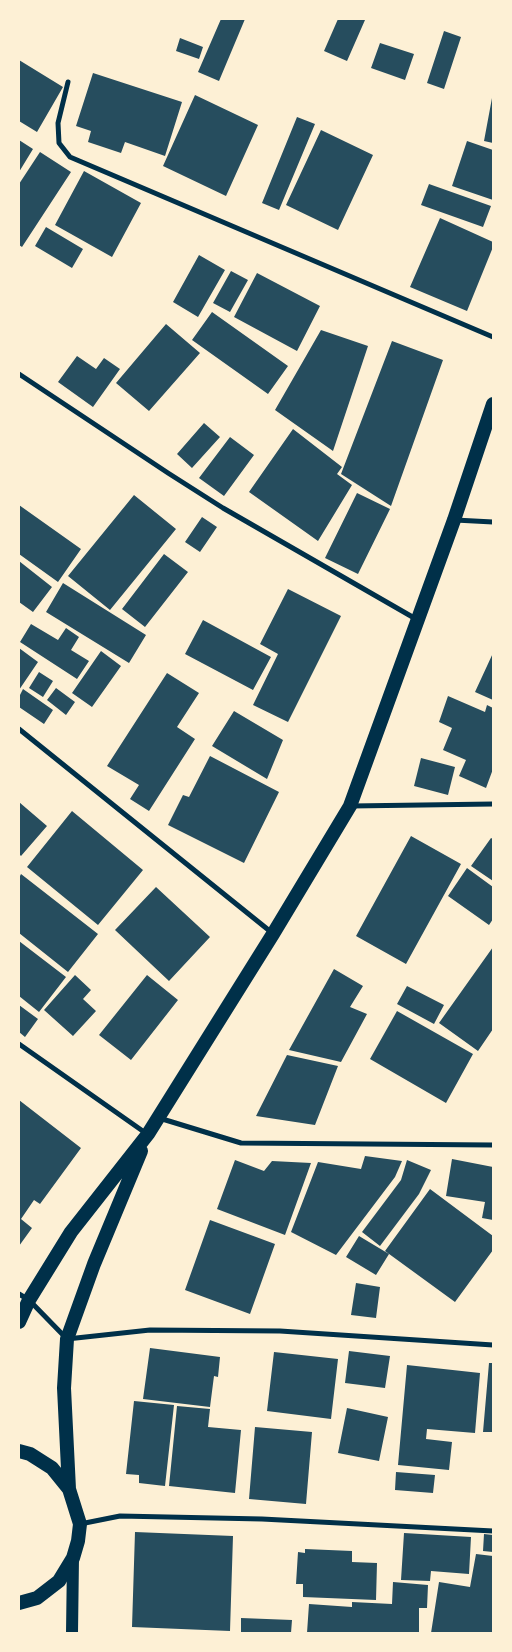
<!DOCTYPE html>
<html>
<head>
<meta charset="utf-8">
<style>
	body { margin:0 }
	#map { position:relative; width:512px; height:1652px; overflow:hidden; background:#fdf0d5; font-family:Lato,sans-serif }
	canvas { display:block }
	.frame { position:absolute; inset:0; border:20px solid #fdf0d5; pointer-events:none }
</style>
</head>
<body>
<div id="map">
<canvas width="512" height="1652"></canvas>
<div class="frame"></div>
</div>
<script>
const ctx = document.querySelector('canvas').getContext('2d');
ctx.lineJoin = 'round';
function paint(path, color) { ctx.fillStyle = color; ctx.fill(path, 'evenodd'); }
const poly = rows => new Path2D(rows.map(r => 'M' + r).join(''));
function stroke(path, color, width, dash) { ctx.strokeStyle = color; ctx.lineWidth = width; ctx.lineCap = dash ? 'butt' : 'round'; ctx.setLineDash(dash || []); ctx.stroke(path); }
paint(poly([
	[221,19,245,19,219,81,198,72],
	[338,19,365,20,347,61,324,51],
	[444,31,461,37,444,89,427,83],
	[180,38,203,47,199,59,176,51],
	[380,43,414,54,405,80,371,68],
	[19,60,63,87,37,132,19,121],
	[93,73,182,102,165,156,125,142,121,153,88,142,91,131,76,126],
	[195,95,258,125,226,196,163,166],
	[492,98,493,98,493,143,484,141],
	[297,117,315,124,279,210,262,203],
	[321,130,373,155,338,230,286,205],
	[19,140,33,149,19,172],
	[467,141,493,150,493,200,452,186],
	[40,152,71,172,22,247,19,245,19,184],
	[84,171,141,203,112,257,55,225],
	[429,184,491,206,483,227,421,205],
	[440,218,493,242,493,247,467,311,410,287],
	[46,227,83,249,72,268,35,246],
	[199,255,225,270,198,317,173,302],
	[231,271,248,280,230,312,213,303],
	[257,273,320,306,297,351,234,317],
	[212,312,288,366,268,394,192,340],
	[166,324,200,353,149,411,116,383],
	[321,330,368,346,333,451,275,410],
	[392,341,443,360,391,506,341,474],
	[77,356,96,369,104,358,120,369,93,407,58,382],
	[204,423,220,437,192,468,177,454],
	[293,429,342,467,337,474,352,485,318,541,249,492],
	[230,437,254,455,224,496,199,478],
	[357,493,390,509,358,574,325,558],
	[134,495,176,529,110,610,68,576],
	[19,505,81,549,58,582,19,554],
	[202,517,217,527,200,552,185,542],
	[164,554,188,572,145,627,122,609],
	[19,561,52,587,33,612,19,602],
	[63,583,146,635,129,663,46,612],
	[288,589,341,616,288,722,253,705,278,654,260,644],
	[203,620,271,657,253,690,185,654],
	[31,624,58,640,66,628,79,637,71,650,89,661,77,679,20,642],
	[19,648,38,662,19,690],
	[101,651,121,666,92,707,72,693],
	[493,653,493,700,475,692],
	[39,672,53,681,43,697,29,688],
	[167,673,199,693,177,727,195,739,149,811,130,799,139,785,107,766],
	[56,688,75,702,66,715,47,700],
	[23,689,53,710,44,724,19,707,19,697],
	[448,696,485,712,487,705,493,708,493,769,486,788,459,776,466,760,443,750,452,728,439,722],
	[234,711,283,740,267,779,212,746],
	[210,756,279,792,244,863,168,825,183,795,189,797],
	[421,758,455,767,448,795,414,786],
	[19,802,47,826,21,856,19,854],
	[72,811,143,870,98,925,27,867],
	[411,836,461,864,406,964,356,936],
	[491,838,493,839,493,881,471,866],
	[467,868,493,887,493,919,489,925,448,896],
	[21,874,98,934,68,972,19,933,19,878],
	[156,887,210,937,169,981,115,930],
	[19,941,66,977,39,1012,19,996],
	[493,947,493,1029,478,1051,439,1023],
	[334,969,363,986,350,1007,367,1014,341,1062,289,1050],
	[75,975,91,990,83,999,96,1011,73,1036,44,1010],
	[147,975,178,1000,131,1060,99,1035],
	[407,986,444,1005,434,1024,397,1004],
	[19,1005,38,1019,25,1037,19,1032],
	[397,1011,473,1054,446,1103,370,1059],
	[287,1055,338,1066,315,1125,256,1116],
	[19,1100,81,1148,40,1204,34,1200,21,1219,32,1228,19,1246],
	[365,1156,402,1161,395,1177,336,1255,291,1232,318,1162,361,1169],
	[452,1159,493,1167,493,1220,482,1218,485,1202,446,1196],
	[235,1160,264,1171,272,1161,311,1163,285,1235,217,1209],
	[407,1160,431,1170,419,1194,380,1246,362,1232,401,1180],
	[430,1189,493,1236,493,1250,455,1302,385,1251],
	[210,1220,275,1244,250,1314,185,1290],
	[359,1236,389,1254,376,1275,346,1257],
	[356,1283,380,1287,376,1318,351,1315],
	[150,1348,220,1357,218,1377,214,1376,210,1407,143,1399],
	[349,1351,390,1356,385,1388,345,1383],
	[274,1352,338,1359,331,1419,267,1411],
	[489,1363,493,1363,493,1432,483,1432],
	[407,1365,480,1373,475,1433,427,1429,426,1439,452,1442,449,1470,398,1465],
	[134,1401,174,1405,165,1486,139,1483,139,1475,126,1474],
	[177,1406,210,1409,208,1427,241,1430,235,1493,169,1486],
	[347,1408,388,1417,379,1461,338,1453],
	[255,1427,312,1432,306,1504,249,1499],
	[396,1472,435,1475,433,1493,395,1490],
	[135,1532,233,1536,230,1631,132,1627],
	[404,1533,471,1537,469,1574,431,1571,430,1581,401,1580],
	[484,1534,493,1535,493,1552,483,1551],
	[305,1549,352,1551,352,1562,377,1563,376,1600,303,1597,303,1584,296,1584,298,1552,305,1553],
	[476,1554,493,1556,493,1633,431,1633,439,1582,470,1587],
	[393,1582,428,1585,427,1608,419,1608,419,1633,307,1633,309,1604,352,1607,352,1602,392,1604],
	[241,1618,292,1620,291,1633,241,1633]
]), '#264d5e');
stroke(poly([
	[68,82,58,123,59,143,70,157,493,337],
	[19,374,168,473,223,508,416,619],
	[455,520,493,522],
	[19,729,271,932],
	[351,806,493,804],
	[19,1044,147,1134],
	[159,1118,241,1143,493,1145],
	[19,1294,29,1300,67,1339,150,1330,280,1331,493,1345],
	[80,1524,120,1516,262,1519,493,1531]
]), '#003049', 5);
stroke(poly([
	[72,1633,73,1558]
]), '#003049', 12);
stroke(poly([
	[19,1322,29,1300,71,1232,148,1134,273,934,350,806,454,520,493,404],
	[19,1451,30,1454,52,1468,69,1489,80,1524,78,1541,73,1558,59,1581,37,1598,19,1603],
	[69,1489,64,1388,67,1339,94,1264,141,1151]
]), '#003049', 14);
</script>
</body>
</html>
